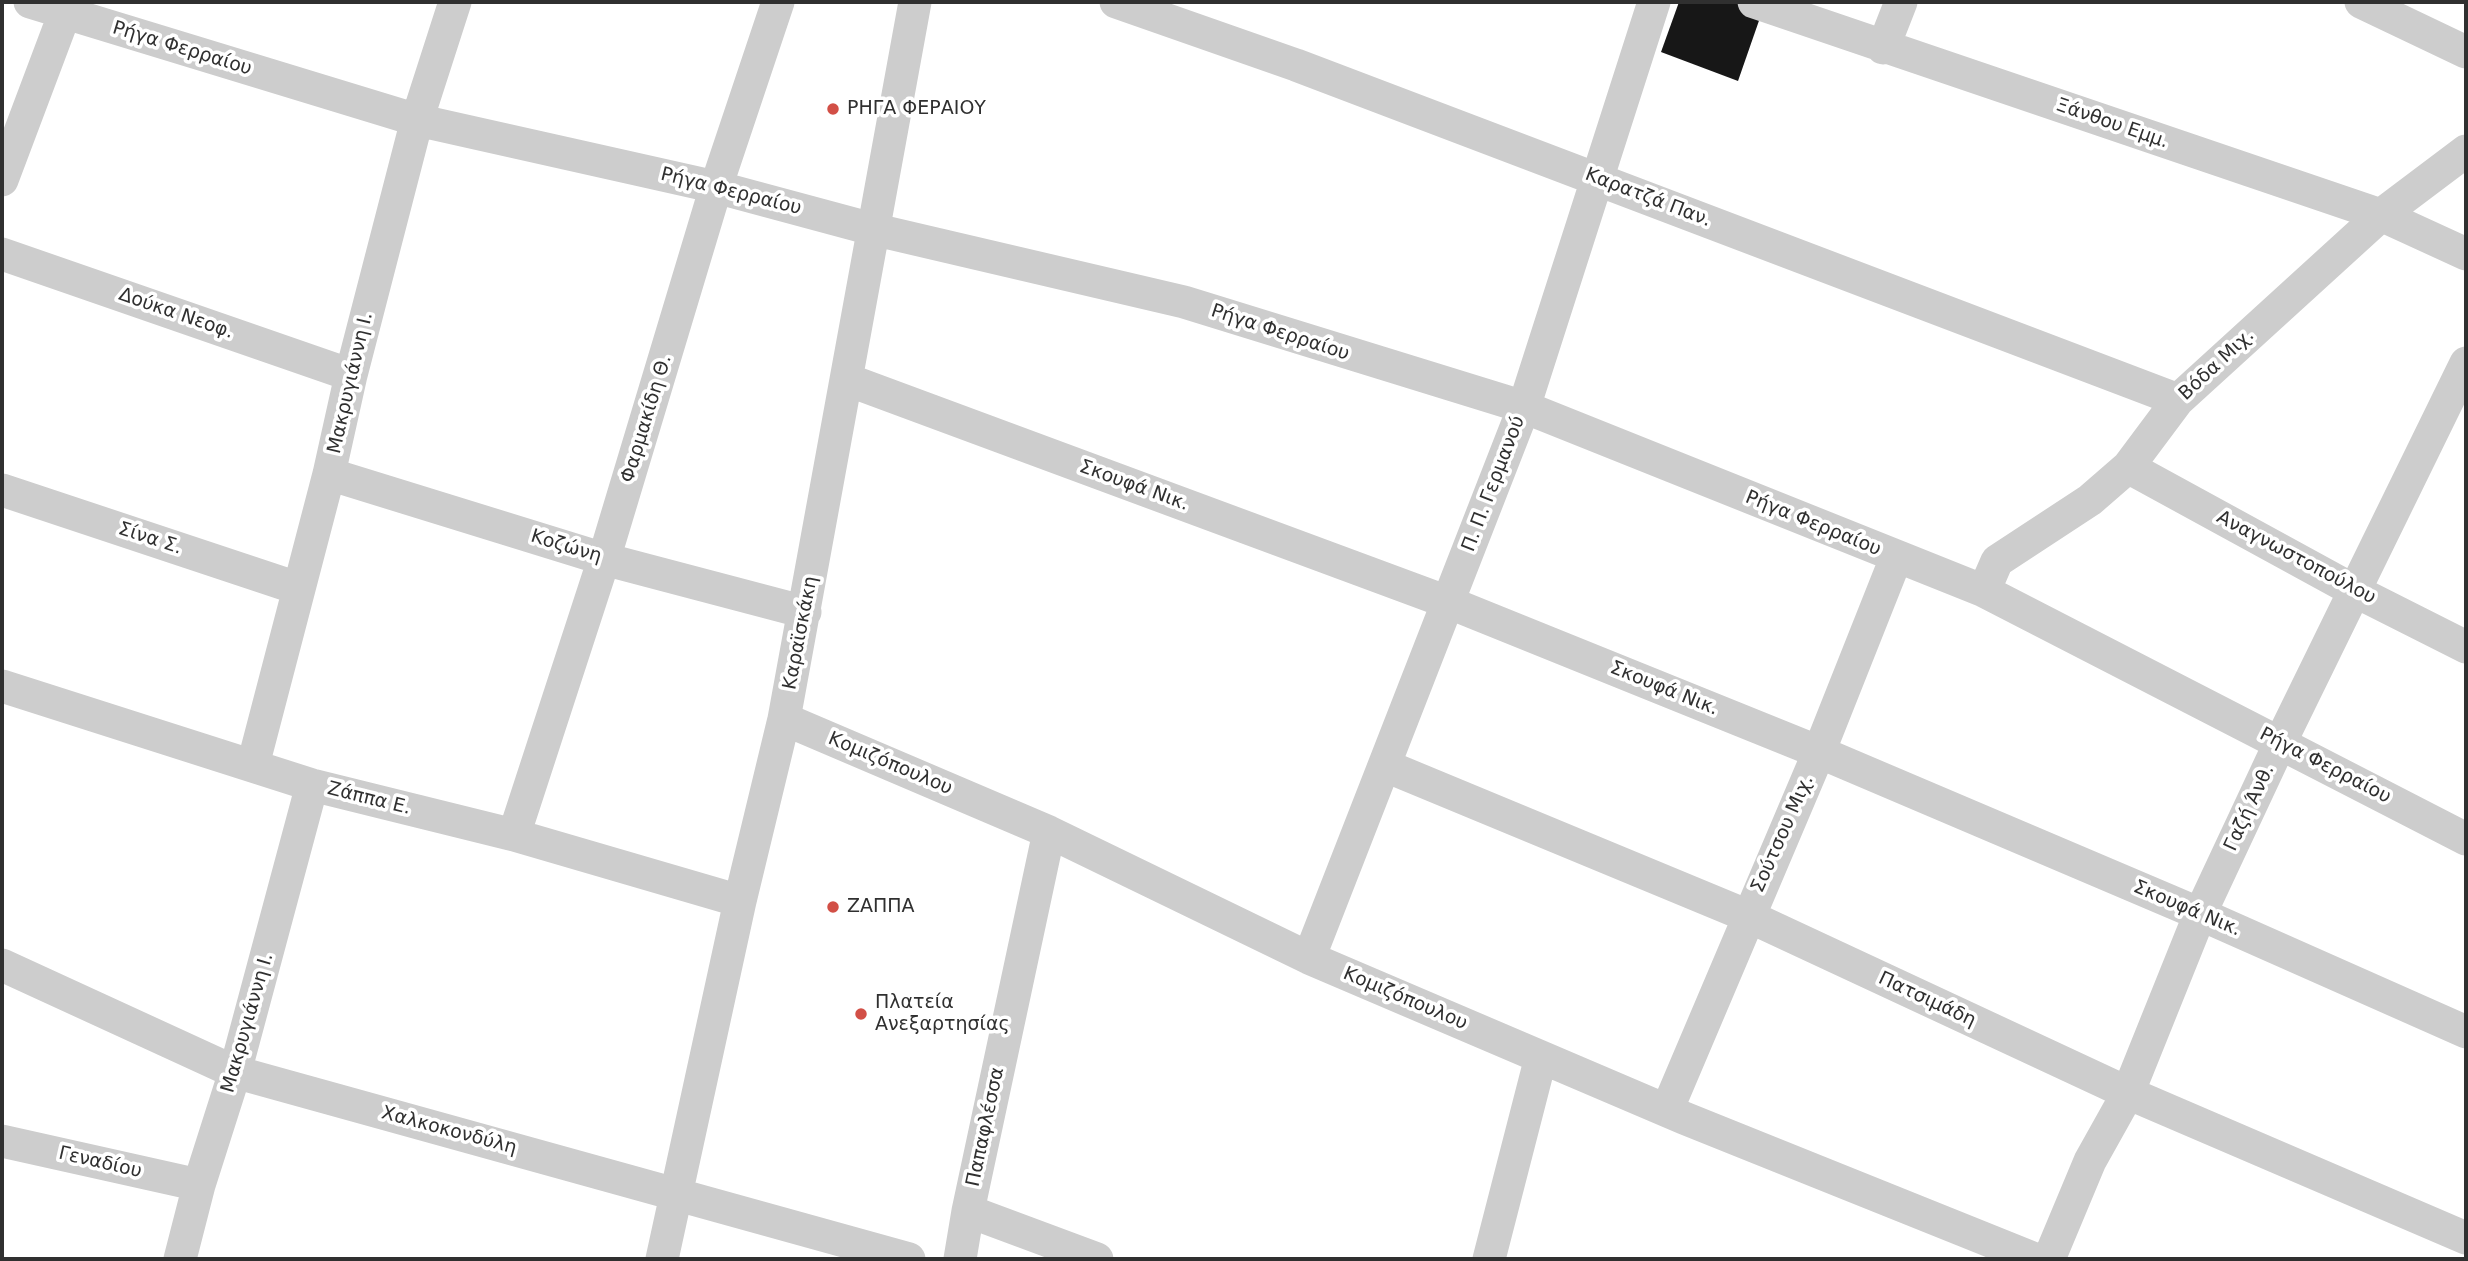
<!DOCTYPE html>
<html>
<head>
<meta charset="utf-8">
<style>
	body { margin:0 }
	#map { position:relative; width:2468px; height:1261px; overflow:hidden; background:#fff; font-family:"DejaVu Sans",sans-serif }
	canvas { display:block }
	.frame { position:absolute; inset:0; border:4px solid #303030; pointer-events:none }
</style>
</head>
<body>
<div id="map">
<canvas width="2468" height="1261"></canvas>
<div class="frame"></div>
</div>
<script>
const ctx = document.querySelector('canvas').getContext('2d');
ctx.lineJoin = 'round';
function paint(path, color) { ctx.fillStyle = color; ctx.fill(path, 'evenodd'); }
const poly = rows => new Path2D(rows.map(r => 'M' + r).join(''));
function stroke(path, color, width, dash) { ctx.strokeStyle = color; ctx.lineWidth = width; ctx.lineCap = dash ? 'butt' : 'round'; ctx.setLineDash(dash || []); ctx.stroke(path); }
function label(font, color, halo, rows, align = 'center') {
  ctx.font = font + ' "DejaVu Sans",sans-serif'; ctx.lineWidth = 7; ctx.setLineDash([]); ctx.textBaseline = 'middle'; ctx.strokeStyle = halo; ctx.fillStyle = color; for (const [text, x, y, turn = 0] of rows) {
    ctx.save(); ctx.translate(x, y); ctx.rotate((+turn || 0) * Math.PI / 180); ctx.textAlign = isNaN(turn) ? turn : align; if (halo) ctx.strokeText(text, 0, 0); ctx.fillText(text, 0, 0); ctx.restore();
  }
}
paint(poly([
	[1679,2,1736,2,1762,12,1738,81,1661,52]
]), '#171717');
stroke(poly([
	[30,2,417,120,716,187,872,229,1184,302,1524,407,1984,591,2466,839],
	[1116,2,1296,65,2178,400],
	[1754,2,2381,215,2466,254],
	[2361,2,2466,52],
	[1883,48,1901,2],
	[2,180,69,2],
	[2,254,351,375],
	[848,380,1450,603,1819,752,2200,914,2466,1032],
	[2128,467,2353,590,2466,647],
	[329,474,604,559,805,612],
	[2,490,297,588],
	[1984,591,1997,561,2090,500,2128,467,2178,400,2381,215,2466,151],
	[2,686,312,785,514,835,740,901],
	[784,719,1049,832,1309,958,1684,1118,2035,1259],
	[253,765,329,474,351,375,417,120,455,2],
	[1386,766,1748,916,2128,1093,2466,1238],
	[514,835,604,559,716,187,778,2],
	[1309,958,1524,407,1654,2],
	[2,965,235,1072,909,1259],
	[1667,1110,1819,752,1896,558],
	[2,1141,199,1185],
	[968,1211,1097,1259],
	[180,1259,199,1185,235,1072,312,785],
	[662,1259,740,901,784,719,915,2],
	[960,1259,968,1211,1049,832],
	[1489,1259,1541,1057],
	[2049,1259,2090,1161,2128,1093,2200,914,2280,743,2466,363]
]), '#cdcdcd', 33);
for (const [x, y, r, color] of [
	[833,109,7,"#d24f46"],
	[833,907,7,"#d24f46"],
	[861,1014,7,"#d24f46"]
]) { const dot = new Path2D(); dot.arc(x, y, r, 0, 2 * Math.PI); ctx.fillStyle = color; ctx.fill(dot); stroke(dot, '#fff', 2.5); }
label('19px', '#303030', '#fff', [
	["Ρήγα Φερραίου",182,49,17],
	["Ξάνθου Εμμ.",2112,124,19],
	["Ρήγα Φερραίου",731,192,14],
	["Καρατζά Παν.",1648,198,21],
	["Δούκα Νεοφ.",176,314,19],
	["Ρήγα Φερραίου",1280,333,18],
	["Βόδα Μιχ.",2217,365,-43],
	["Μακρυγιάννη Ι.",351,383,-77],
	["Φαρμακίδη Θ.",647,419,-73],
	["Π. Π. Γερμανού",1494,484,-69],
	["Σκουφά Νικ.",1134,486,20],
	["Ρήγα Φερραίου",1813,524,22],
	["Σίνα Σ.",150,539,18],
	["Κοζώνη",566,547,17],
	["Αναγνωστοπούλου",2296,558,28],
	["Καραϊσκάκη",801,633,-79],
	["Σκουφά Νικ.",1664,689,22],
	["Κομιζόπουλου",890,764,23],
	["Ρήγα Φερραίου",2325,766,27],
	["Ζάππα Ε.",369,799,14],
	["Γαζή Άνθ.",2250,808,-65],
	["Σούτσου Μιχ.",1783,834,-66],
	["Σκουφά Νικ.",2187,909,23],
	["Κομιζόπουλου",1405,999,23],
	["Πατσιμάδη",1927,1000,25],
	["Μακρυγιάννη Ι.",248,1023,-74],
	["Παπαφλέσσα",986,1127,-78],
	["Χαλκοκονδύλη",449,1131,15],
	["Γεναδίου",100,1163,13]
]);
label('19px', '#303030', '#fff', [
	["ΡΗΓΑ ΦΕΡΑΙΟΥ",847,109],
	["ΖΑΠΠΑ",847,907],
	["Πλατεία",875,1003],
	["Ανεξαρτησίας",875,1025]
], 'left');
</script>
</body>
</html>
